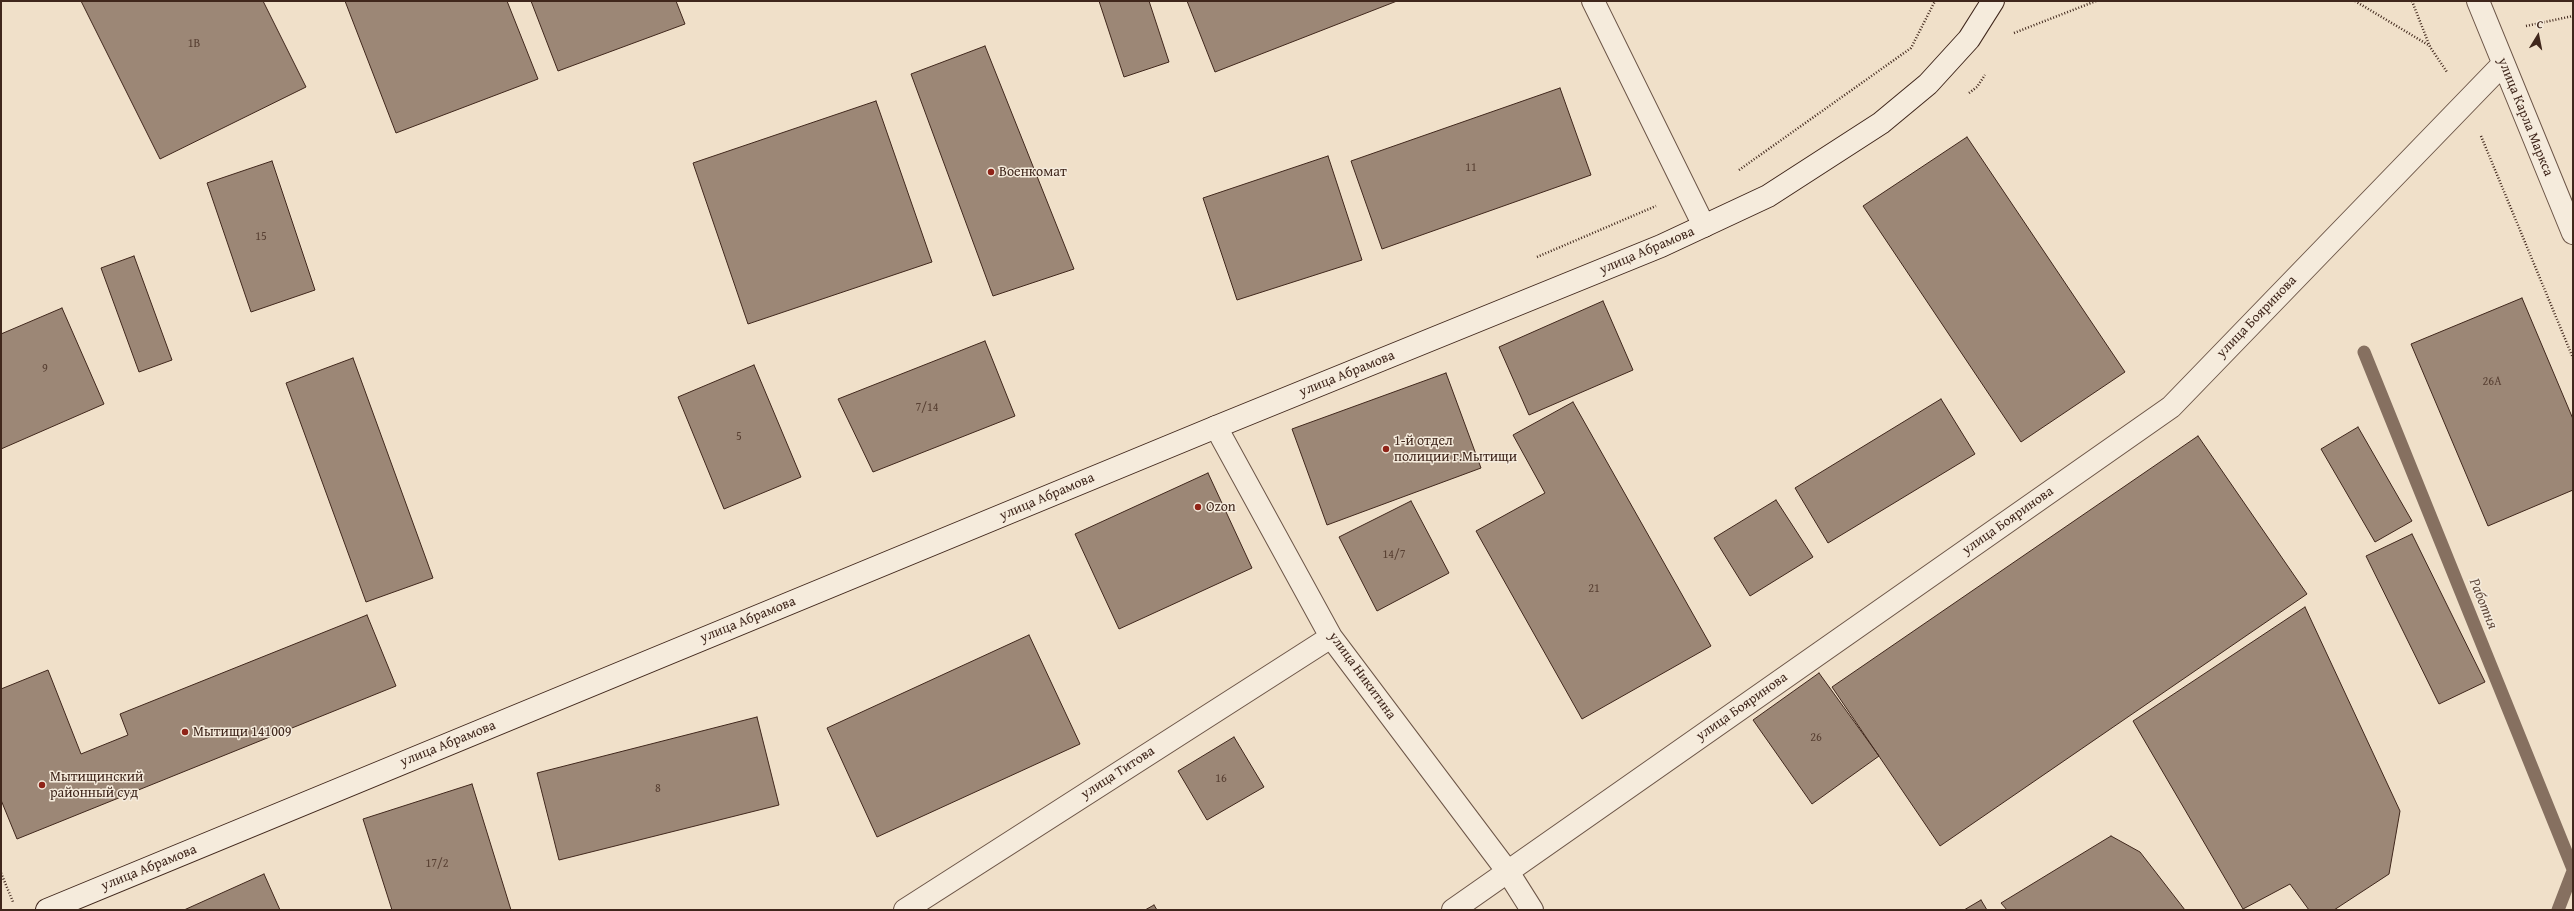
<!DOCTYPE html>
<html>
<head>
<meta charset="utf-8">
<style>
	body { margin:0 }
	#map { position:relative; width:2574px; height:911px; overflow:hidden; background:#f0e0c9; font-family:"Gentium Book Plus",serif }
	canvas { display:block }
	.frame { position:absolute; inset:0; border:2px solid #40271c; pointer-events:none }
	.north { position:absolute; left:2518px; top:16px; width:40px; height:40px; -webkit-text-stroke:3px #f5ebdc; paint-order:stroke; rotate:10deg; font-size:11px; font-weight:700; line-height:16px; text-align:center; color:#40271c }
	.north::after { content:''; display:block; margin:auto; width:14px; height:18px; background:#40271c; clip-path:polygon(50% 0,100% 100%,50% 72%,0 100%) }
</style>
</head>
<body>
<div id="map">
<canvas width="2574" height="911"></canvas>
<div class="frame"></div>
<div class="north">С</div>
</div>
<script>
const ctx = document.querySelector('canvas').getContext('2d');
ctx.lineJoin = 'round';
const poly = rows => new Path2D(rows.map(r => 'M' + r).join(''));
function stroke(path, color, width, dash) { ctx.strokeStyle = color; ctx.lineWidth = width; ctx.lineCap = dash ? 'butt' : 'round'; ctx.setLineDash(dash || []); ctx.stroke(path); }
function paint(path, color) { ctx.fillStyle = color; ctx.fill(path, 'evenodd'); }
function label(font, color, halo, rows, align = 'center') {
  ctx.font = font + ' "Gentium Book Plus",serif'; ctx.lineWidth = 3; ctx.setLineDash([]); ctx.textBaseline = 'middle'; ctx.strokeStyle = halo; ctx.fillStyle = color; for (const [text, x, y, turn = 0] of rows) {
    ctx.save(); ctx.translate(x, y); ctx.rotate((+turn || 0) * Math.PI / 180); ctx.textAlign = isNaN(turn) ? turn : align; if (halo) ctx.strokeText(text, 0, 0); ctx.fillText(text, 0, 0); ctx.restore();
  }
}
stroke(poly([
	[2364,352,2573,869],
	[2558,910,2573,871]
]), '#867060', 13);
const building = poly([
	[81,1,263,1,306,87,160,159,81,1],
	[345,1,507,1,538,79,396,133,345,1],
	[531,1,676,1,685,24,558,71,531,1],
	[1099,1,1149,1,1169,62,1124,77,1099,1],
	[1187,1,1397,1,1215,72,1187,1],
	[985,46,1074,269,993,296,911,74,985,46],
	[1560,88,1591,175,1382,249,1351,161,1560,88],
	[876,101,932,262,748,324,693,163,876,101],
	[1967,137,2125,372,2021,442,1863,206,1967,137],
	[1328,156,1362,260,1237,300,1203,198,1328,156],
	[272,161,315,290,251,312,207,183,272,161],
	[134,256,172,360,139,372,101,268,134,256],
	[2522,298,2573,419,2573,490,2488,526,2411,344,2522,298],
	[1603,301,1633,370,1529,415,1499,347,1603,301],
	[62,308,104,404,1,449,1,334,62,308],
	[985,341,1015,416,873,472,838,399,985,341],
	[353,358,433,578,366,602,286,383,353,358],
	[754,365,801,477,724,509,678,397,754,365],
	[1446,373,1481,468,1327,525,1292,429,1446,373],
	[1941,399,1975,454,1828,543,1795,488,1941,399],
	[1573,402,1711,646,1582,719,1476,531,1545,493,1513,435,1573,402],
	[2358,427,2412,521,2375,542,2321,449,2358,427],
	[2198,436,2307,594,1940,846,1832,687,2198,436],
	[1208,473,1252,568,1119,629,1075,534,1208,473],
	[1776,500,1813,557,1750,596,1714,538,1776,500],
	[1411,501,1449,573,1377,611,1339,537,1411,501],
	[2412,534,2485,682,2439,704,2366,556,2412,534],
	[2305,607,2400,811,2389,874,2334,910,2309,910,2290,884,2243,909,2133,721,2305,607],
	[367,615,396,686,17,839,1,800,1,689,48,670,81,754,128,735,120,714,367,615],
	[1029,635,1080,744,877,837,827,728,1029,635],
	[1819,673,1879,756,1812,804,1753,720,1819,673],
	[757,717,779,805,559,860,537,773,757,717],
	[1234,737,1264,787,1207,820,1178,771,1234,737],
	[472,784,511,910,392,910,363,819,472,784],
	[2111,836,2140,852,2185,910,2007,910,2001,903,2111,836],
	[264,874,280,910,184,910,264,874],
	[1981,900,1987,910,1964,910,1981,900],
	[1154,905,1157,910,1145,910,1154,905]
]);
paint(building, '#9c8776');
stroke(building, '#40271c', 1);
const lane = poly([
	[1593,1,1704,226],
	[1508,872,1532,910]
]);
const street = poly([
	[2478,1,2573,233],
	[1216,427,1331,637,1508,872],
	[905,910,1331,637],
	[1453,910,2171,407,2503,64]
]);
const secondary = poly([
	[47,910,1216,427,1661,246,1768,196,1881,123,1928,84,1969,39,1993,1]
]);
stroke(lane, '#6c5547', 24);
stroke(street, '#6c5547', 24);
stroke(secondary, '#40271c', 24);
stroke(poly([
	[2355,1,2430,46],
	[2412,1,2430,47,2447,72],
	[2526,26,2573,16],
	[2014,33,2096,1],
	[1969,93,1977,87,1985,75],
	[2481,136,2573,358],
	[1739,170,1911,48,1935,1],
	[1537,257,1656,206],
	[1,873,13,902]
]), '#40271c', 2.5, [1, 2]);
stroke(lane, '#f5ebdc', 22);
stroke(street, '#f5ebdc', 22);
stroke(secondary, '#f5ebdc', 22);
for (const [x, y, r, color] of [
	[991,172,4,"#8f2418"],
	[1386,449,4,"#8f2418"],
	[1198,507,4,"#8f2418"],
	[185,732,4,"#8f2418"],
	[42,785,4,"#8f2418"]
]) { const dot = new Path2D(); dot.arc(x, y, r, 0, 2 * Math.PI); ctx.fillStyle = color; ctx.fill(dot); stroke(dot, '#f5ebdc', 1.5); }
label('12px', '#573f32', null, [
	["1В",194,44],
	["11",1471,168],
	["15",261,237],
	["9",45,369],
	["26А",2492,382],
	["7/14",927,408],
	["5",739,437],
	["14/7",1394,555],
	["21",1594,589],
	["26",1816,738],
	["16",1221,779],
	["8",658,789],
	["17/2",437,864]
]);
label('14px', '#40271c', '#f5ebdc', [
	["улица Карла Маркса",2525,117,68],
	["улица Абрамова",1647,251,-23],
	["улица Бояринова",2257,317,-46],
	["улица Абрамова",1347,374,-22],
	["улица Абрамова",1047,497,-23],
	["улица Бояринова",2008,521,-35],
	["улица Абрамова",748,620,-22],
	["улица Никитина",1362,676,54],
	["улица Бояринова",1742,707,-35],
	["улица Абрамова",448,744,-22],
	["улица Титова",1118,773,-33],
	["улица Абрамова",149,868,-22]
]);
label('14px', '#40271c', '#f5ebdc', [
	["Военкомат",999,172],
	["1-й отдел",1394,441],
	["полиции г.Мытищи",1394,457],
	["Ozon",1206,507],
	["Мытищи 141009",193,732],
	["Мытищинский",50,777],
	["районный суд",50,793]
], 'left');
label('italic 15px', '#634c3e', '#f5ebdc', [
	["Работня",2483,604,68]
]);
</script>
</body>
</html>
